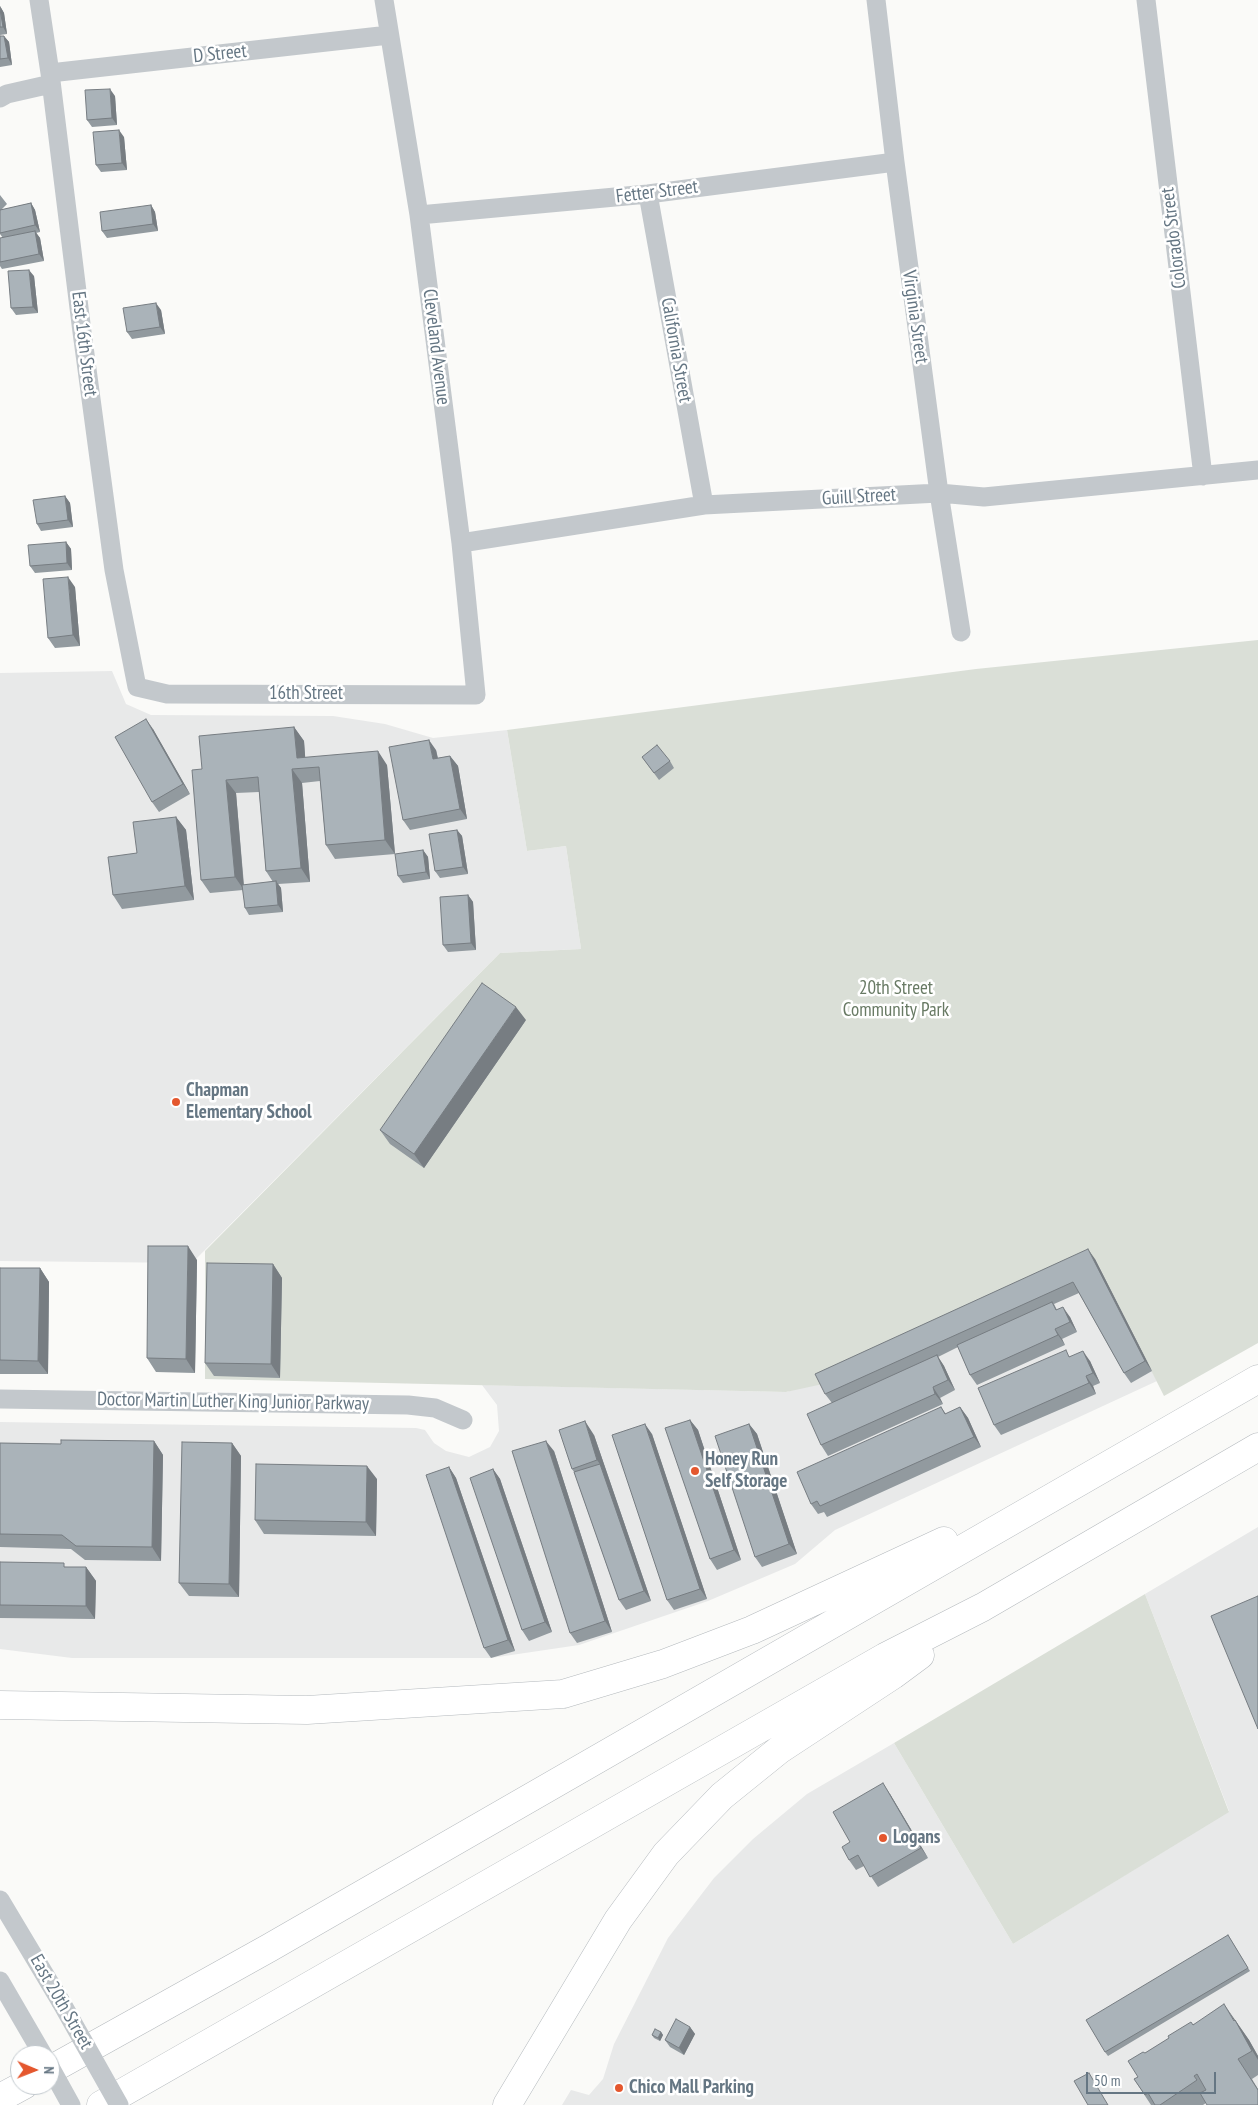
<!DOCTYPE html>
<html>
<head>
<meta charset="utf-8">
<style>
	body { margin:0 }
	#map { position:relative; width:1258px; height:2105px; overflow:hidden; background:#fafaf8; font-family:"PT Sans Narrow",sans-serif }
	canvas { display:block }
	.north { position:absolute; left:10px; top:2045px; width:50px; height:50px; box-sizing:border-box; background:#fff; border:1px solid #c1c8cd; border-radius:50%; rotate:91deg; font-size:14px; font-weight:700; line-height:20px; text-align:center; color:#657683 }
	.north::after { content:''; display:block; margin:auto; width:18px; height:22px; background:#e4572e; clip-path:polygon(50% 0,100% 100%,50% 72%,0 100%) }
	.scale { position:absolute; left:1086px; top:2072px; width:130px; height:22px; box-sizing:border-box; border:2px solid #657683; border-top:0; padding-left:6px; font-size:15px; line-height:18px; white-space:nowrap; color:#657683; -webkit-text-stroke:4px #fff; paint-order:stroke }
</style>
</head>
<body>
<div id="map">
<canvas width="1258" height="2105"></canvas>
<div class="north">N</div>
<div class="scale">50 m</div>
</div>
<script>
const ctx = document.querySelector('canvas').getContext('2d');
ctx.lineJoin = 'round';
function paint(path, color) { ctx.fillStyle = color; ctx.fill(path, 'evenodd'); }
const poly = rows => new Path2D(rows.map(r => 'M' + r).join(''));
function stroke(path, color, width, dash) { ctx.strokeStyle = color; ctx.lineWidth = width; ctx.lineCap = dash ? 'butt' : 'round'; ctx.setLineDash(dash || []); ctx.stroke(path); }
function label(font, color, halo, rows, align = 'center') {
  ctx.font = font + ' "PT Sans Narrow",sans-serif'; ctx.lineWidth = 5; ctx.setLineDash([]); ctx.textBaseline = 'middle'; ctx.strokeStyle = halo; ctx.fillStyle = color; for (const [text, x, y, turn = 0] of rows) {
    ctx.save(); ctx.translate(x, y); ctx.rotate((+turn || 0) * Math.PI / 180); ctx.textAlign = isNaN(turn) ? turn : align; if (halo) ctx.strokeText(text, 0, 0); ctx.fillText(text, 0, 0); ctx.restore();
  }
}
paint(poly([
	[112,671,126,704,151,715,333,716,385,724,433,738,507,730,527,851,566,846,581,949,500,953,192,1263,0,1261,0,673],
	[1095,1259,1157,1381,835,1530,795,1564,708,1601,579,1645,491,1658,72,1658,0,1649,0,1422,416,1428,425,1430,434,1443,446,1451,469,1457,490,1447,499,1431,497,1405,482,1385,787,1392],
	[1258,1527,1258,2105,562,2105,571,2090,589,2095,603,2079,614,2044,668,1938,714,1878,753,1839,807,1794,894,1743,1013,1944,1229,1811,1145,1594]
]), '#e8e9e9');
paint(poly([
	[1258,640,1258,1343,1164,1396,1095,1259,823,1384,786,1392,205,1379,205,1251,500,953,581,949,566,846,527,851,507,730,976,669],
	[1145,1594,1229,1812,1013,1944,894,1743]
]), '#dadfd7');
const highway = poly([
	[0,1705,307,1710,563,1694,663,1664,752,1630,944,1541],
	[50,2070,269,1948,1258,1379],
	[0,2098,24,2085],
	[101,2105,885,1657,983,1607,1258,1447],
	[507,2105,618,1920,666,1854,722,1796,779,1750,893,1675,920,1655]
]);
stroke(highway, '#b4b9bd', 29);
stroke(poly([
	[39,0,50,73,82,332,114,570,137,687,167,694,476,695,461,543,419,215,384,0],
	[876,0,895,162,939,493,961,632],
	[1146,0,1203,476],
	[50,73,389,35],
	[0,98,7,94,51,84],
	[648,194,704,505],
	[419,215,648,194,895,162],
	[461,543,704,505,939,493,984,497,1258,470],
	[0,1399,408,1405,435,1408,463,1420],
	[0,1900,61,2002],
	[0,1981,43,2055]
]), '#c3c8cc', 19);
stroke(highway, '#fff', 28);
stroke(poly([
	[61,2002,119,2105],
	[50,2067,71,2105]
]), '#c3c8cc', 19);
paint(poly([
	[0,6,4,13,7,34,0,35],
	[0,36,4,36,9,42,12,65,0,67],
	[115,96,117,125,92,127,87,120],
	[124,137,127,170,101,172,96,165],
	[0,195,7,204,1,210,31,203,35,210,40,232,36,233,40,238,44,261,2,269,0,266,0,238,3,238,0,234],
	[151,205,155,212,158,231,107,238,102,231],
	[34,276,38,313,16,315,11,308],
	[161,310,165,334,132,339,127,332],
	[65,496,70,503,73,527,41,531,37,524],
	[66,542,71,549,72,570,35,573,30,566],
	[75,587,80,646,55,648,48,638],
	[294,727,304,741,305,757,387,765,395,854,335,859,326,845,320,781,302,783,310,882,278,884,281,888,283,912,249,915,245,908,243,890,210,893,201,880,202,769],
	[259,792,266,871,273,882,244,885,236,793],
	[153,729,190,794,159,812,152,802],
	[436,750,438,758,450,756,458,766,467,819,410,830,403,820],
	[642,757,670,761,674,768,659,780],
	[176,817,186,830,194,900,122,909,113,895,137,853],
	[457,830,462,836,468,874,440,878,435,871],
	[423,850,428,857,430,879,403,883,398,876],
	[468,895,473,902,476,950,448,952,443,945],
	[526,1020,424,1168,390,1144,380,1130],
	[1095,1259,1152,1371,1131,1383,1124,1373,1079,1293,1054,1304,1057,1310,1070,1317,1077,1332,1062,1339,1065,1345,977,1385,970,1375,958,1347,938,1357,944,1366,955,1390,940,1398,943,1404,828,1456,821,1445,832,1403,825,1394],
	[197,1260,195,1373,156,1372,147,1358],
	[273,1264,282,1278,280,1378,214,1376,205,1363],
	[0,1268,40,1268,49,1282,48,1374,0,1374],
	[1070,1356,1090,1361,1100,1383,1093,1386,1096,1394,1001,1435,994,1425],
	[941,1407,946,1414,960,1407,968,1418,981,1447,827,1517,824,1512,818,1514,811,1504],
	[690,1420,698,1430,741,1560,717,1570,710,1559],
	[749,1424,757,1434,797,1554,762,1567,755,1557],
	[652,1434,707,1599,674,1610,667,1600],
	[594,1435,651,1601,626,1610,619,1600,574,1472,572,1469],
	[154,1441,163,1455,161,1561,85,1560,71,1549,0,1547,0,1443,61,1444],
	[232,1443,241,1456,239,1597,189,1596,179,1583],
	[554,1451,612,1632,577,1643,570,1633],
	[449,1467,456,1478,515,1651,491,1658,484,1648],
	[493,1469,500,1479,552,1632,529,1641,522,1630],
	[377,1479,376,1536,264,1534,255,1520],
	[0,1562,67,1567,86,1567,96,1581,95,1619,0,1618],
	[890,1794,928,1858,878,1887,864,1866,856,1870,849,1860,850,1842],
	[1228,1935,1250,1971,1108,2056,1105,2052],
	[1235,2020,1249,2040,1258,2056,1258,2075,1252,2079,1258,2089,1258,2105,1206,2103,1203,2105,1151,2105,1134,2079,1138,2077,1145,2053,1193,2024],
	[690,2027,695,2034,684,2055,670,2047,665,2040],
	[661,2032,663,2035,660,2041,654,2038,652,2035]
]), '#929a9f');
paint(poly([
	[0,6,4,13,7,34,3,27],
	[4,36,9,42,12,65,8,58],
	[110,89,115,96,117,125,112,118],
	[119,130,124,137,127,170,122,163],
	[31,203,35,210,40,232,35,225],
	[151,205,155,212,158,231,153,224],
	[35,231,40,238,44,261,39,254],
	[29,270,34,276,38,313,33,307],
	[156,303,161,310,165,334,160,327],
	[65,496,70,503,73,527,68,520],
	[66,542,71,549,72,570,67,563],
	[68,577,75,587,80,646,73,635],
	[146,719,153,729,190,794,183,784],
	[294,727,304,741,306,768,297,758],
	[429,740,436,750,440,770,433,759],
	[378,751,387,765,395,854,385,840],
	[450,756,458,766,467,819,460,809],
	[292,769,302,783,310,882,301,868],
	[226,780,236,793,244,890,235,877],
	[176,817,186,830,194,900,185,886],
	[457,830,462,836,468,874,463,867],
	[423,850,428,857,430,879,426,872],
	[276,881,281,888,283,912,278,905],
	[468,895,473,902,476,950,471,943],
	[516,1007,526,1020,424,1168,414,1154],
	[188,1246,197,1260,195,1373,186,1359],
	[1088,1249,1095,1259,1152,1371,1145,1361],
	[273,1264,282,1278,280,1378,271,1364],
	[40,1268,49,1282,48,1374,38,1361],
	[1063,1307,1070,1317,1077,1332,1070,1322],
	[1055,1329,1062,1339,1065,1345,1058,1335],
	[1083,1351,1090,1361,1100,1383,1093,1373],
	[937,1355,944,1366,955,1390,948,1380],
	[1086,1376,1093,1386,1096,1394,1089,1383],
	[933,1387,940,1398,943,1404,935,1394],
	[960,1407,968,1418,981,1447,974,1437],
	[690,1420,698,1430,741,1560,734,1550],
	[585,1421,594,1435,651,1601,644,1591,600,1464,597,1460],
	[645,1424,652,1434,707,1599,700,1589],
	[749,1424,757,1434,797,1554,789,1544],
	[154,1441,163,1455,161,1561,152,1547],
	[546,1441,554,1451,612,1632,605,1621],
	[232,1443,241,1456,239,1597,229,1584],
	[367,1466,377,1479,376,1536,366,1522],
	[449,1467,456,1478,515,1651,508,1640],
	[493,1469,500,1479,552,1632,545,1622],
	[86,1567,96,1581,95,1619,86,1606],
	[883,1783,890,1794,928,1858,921,1848],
	[1224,2004,1249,2040,1258,2056,1258,2060],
	[690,2027,695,2034,684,2055,679,2048],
	[661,2032,663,2035,660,2041,658,2038]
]), '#777d82');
const building = poly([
	[0,9,3,27,0,27,0,9],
	[0,36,4,36,8,58,0,59,0,36],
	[110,89,112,118,87,120,85,90,110,89],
	[119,130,122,163,96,165,93,132,119,130],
	[31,203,35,225,0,233,0,210,31,203],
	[151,205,153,224,102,231,100,212,151,205],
	[35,231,39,254,0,262,0,238,35,231],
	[29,270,33,307,11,308,8,271,29,270],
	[156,303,160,327,127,332,123,308,156,303],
	[65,496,68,520,37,524,33,500,65,496],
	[66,542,67,563,30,566,28,545,66,542],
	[68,577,73,635,48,638,43,579,68,577],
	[146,719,183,784,152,802,115,737,146,719],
	[294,727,297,758,378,751,385,840,326,845,319,767,292,769,301,868,266,871,258,777,226,780,235,877,201,880,192,770,202,769,199,736,294,727],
	[429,740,433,759,450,756,460,809,403,820,389,747,429,740],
	[657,745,670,761,654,773,642,757,657,745],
	[176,817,185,886,113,895,108,857,137,853,133,822,176,817],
	[457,830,463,867,435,871,429,834,457,830],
	[423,850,426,872,398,876,395,854,423,850],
	[276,881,278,905,245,908,242,885,276,881],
	[468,895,471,943,443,945,440,897,468,895],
	[482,983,516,1007,414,1154,380,1130,482,983],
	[148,1246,188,1246,186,1359,147,1358,148,1246],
	[1088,1249,1145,1361,1124,1373,1073,1282,825,1394,815,1374,1088,1249],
	[207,1263,273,1264,271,1364,205,1363,207,1263],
	[0,1268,40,1268,38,1361,0,1360,0,1268],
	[1052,1302,1056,1310,1063,1307,1070,1322,1055,1329,1058,1335,970,1375,957,1345,1052,1302],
	[1066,1350,1069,1357,1083,1351,1093,1373,1086,1376,1089,1383,994,1425,978,1388,1066,1350],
	[937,1355,948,1380,933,1387,935,1394,821,1445,807,1414,937,1355],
	[941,1407,945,1414,960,1407,974,1437,820,1506,817,1501,811,1504,797,1472,941,1407],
	[690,1420,734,1550,710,1559,665,1428,690,1420],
	[585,1421,597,1460,572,1469,559,1430,585,1421],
	[645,1424,700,1589,667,1600,612,1435,645,1424],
	[749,1424,789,1544,755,1557,715,1436,749,1424],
	[61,1440,154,1441,152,1547,76,1546,62,1535,0,1534,0,1443,61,1444,61,1440],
	[546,1441,605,1621,570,1633,512,1451,546,1441],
	[182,1442,232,1443,229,1584,179,1583,182,1442],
	[256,1464,367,1466,366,1522,255,1520,256,1464],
	[600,1464,644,1591,619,1600,574,1472,600,1464],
	[449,1467,508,1640,484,1648,426,1475,449,1467],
	[493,1469,545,1622,522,1630,470,1478,493,1469],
	[0,1562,64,1563,64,1567,86,1567,86,1606,0,1605,0,1562],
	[1258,1596,1258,1729,1211,1616,1258,1596],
	[883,1783,921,1848,870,1877,858,1855,849,1860,842,1847,850,1842,833,1812,883,1783],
	[1228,1935,1248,1968,1105,2052,1086,2020,1228,1935],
	[1224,2004,1234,2021,1235,2020,1252,2051,1238,2059,1258,2090,1258,2105,1207,2105,1200,2093,1206,2090,1197,2074,1194,2076,1197,2080,1160,2105,1155,2105,1148,2093,1145,2095,1134,2079,1138,2077,1128,2061,1143,2052,1145,2053,1169,2038,1168,2036,1191,2022,1193,2025,1224,2004],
	[676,2019,690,2027,679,2048,665,2040,676,2019],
	[655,2029,661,2032,658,2038,652,2035,655,2029],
	[1089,2073,1108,2105,1088,2105,1074,2081,1089,2073]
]);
paint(building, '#aab3b9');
stroke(building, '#777d82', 1);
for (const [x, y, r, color] of [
	[176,1102,5,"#e4572e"],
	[695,1471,5,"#e4572e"],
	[883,1838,5,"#e4572e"],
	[619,2088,5,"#e4572e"]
]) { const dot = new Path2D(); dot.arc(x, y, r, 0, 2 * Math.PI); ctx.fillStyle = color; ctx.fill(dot); stroke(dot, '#fff', 2); }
label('19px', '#657683', '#fff', [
	["D Street",220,54,-6],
	["Fetter Street",657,192,-7],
	["Colorado Street",1174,238,-97],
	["Virginia Street",915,317,82],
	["East 16th Street",84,344,83],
	["Cleveland Avenue",436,347,83],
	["California Street",676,350,80],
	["Guill Street",859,497,-3],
	["16th Street",306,694],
	["Doctor Martin Luther King Junior Parkway",233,1402,1],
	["East 20th Street",61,2002,60]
]);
label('19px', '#687a64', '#fff', [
	["20th Street",896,989],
	["Community Park",896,1011]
]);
label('bold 19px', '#657683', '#fff', [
	["Chapman",186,1091],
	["Elementary School",186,1113],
	["Honey Run",705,1460],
	["Self Storage",705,1482],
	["Logans",893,1838],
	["Chico Mall Parking",629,2088]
], 'left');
</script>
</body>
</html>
